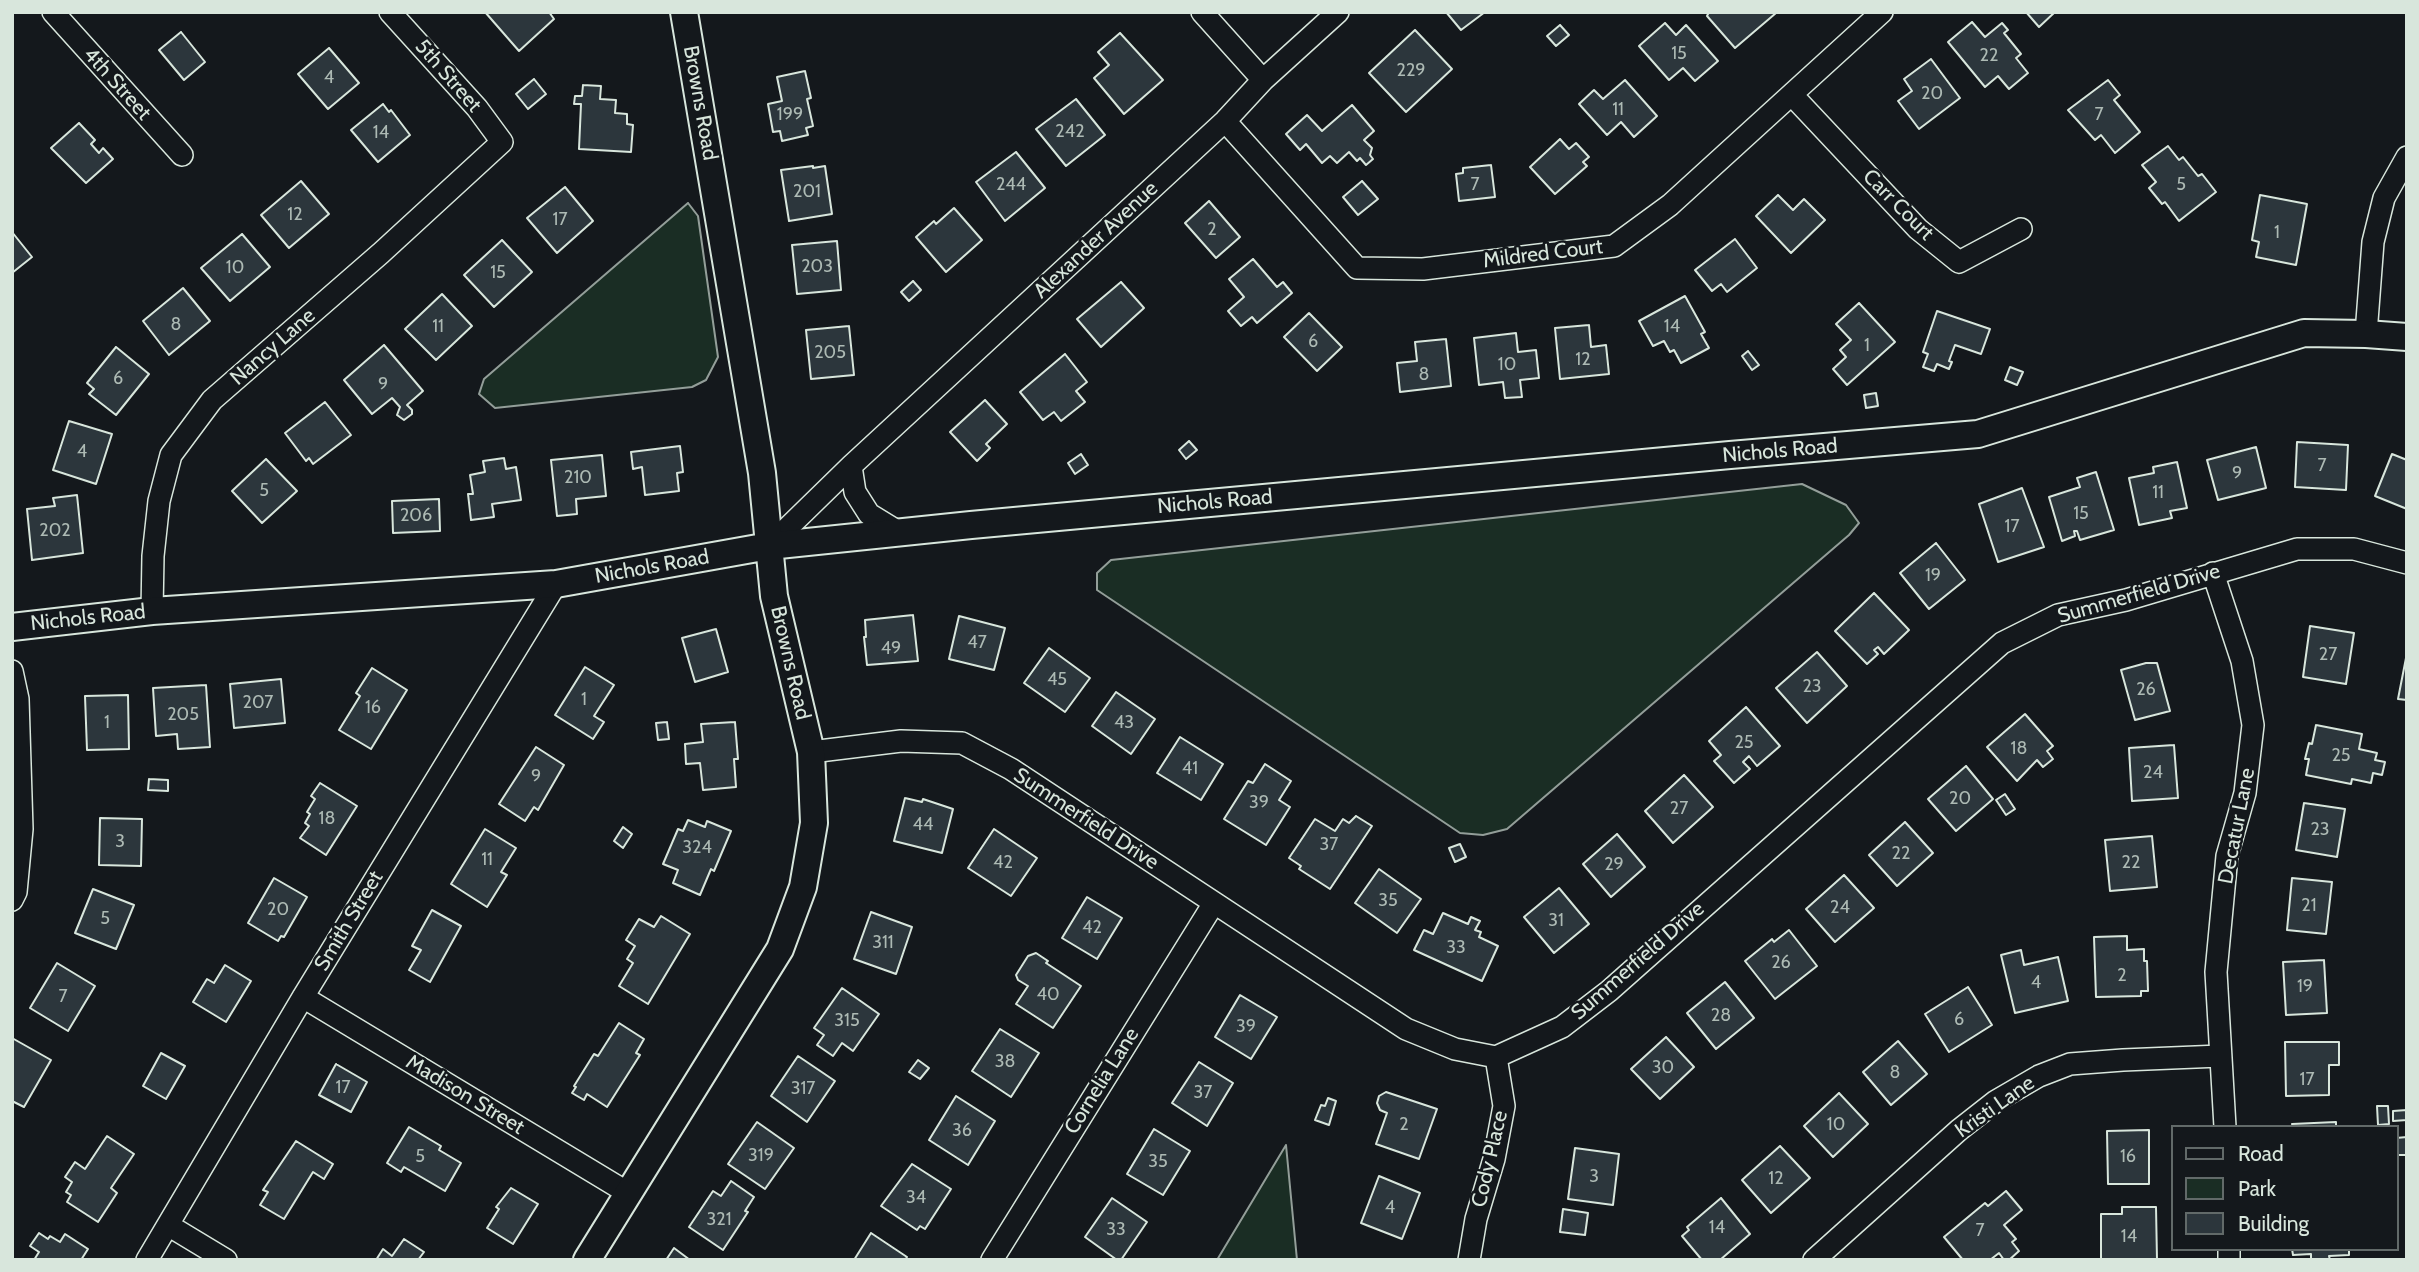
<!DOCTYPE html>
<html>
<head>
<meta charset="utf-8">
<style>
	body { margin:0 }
	#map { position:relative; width:2419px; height:1272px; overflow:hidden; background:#14181c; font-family:Cabin,sans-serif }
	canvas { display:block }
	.frame { position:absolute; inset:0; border:14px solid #d8e6dc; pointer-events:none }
	.legend { position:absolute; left:2171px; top:1125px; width:228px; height:126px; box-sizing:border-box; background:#14181c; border:2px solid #626a69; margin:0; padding:9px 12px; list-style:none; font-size:21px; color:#d8e6dc }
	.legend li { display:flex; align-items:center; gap:14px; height:35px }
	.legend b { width:35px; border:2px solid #626a69 }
</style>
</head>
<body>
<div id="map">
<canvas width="2419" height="1272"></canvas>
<div class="frame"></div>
<ul class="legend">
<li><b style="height:9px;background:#14181c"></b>Road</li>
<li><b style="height:19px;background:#1a2d24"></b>Park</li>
<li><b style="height:19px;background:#2c363c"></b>Building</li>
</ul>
</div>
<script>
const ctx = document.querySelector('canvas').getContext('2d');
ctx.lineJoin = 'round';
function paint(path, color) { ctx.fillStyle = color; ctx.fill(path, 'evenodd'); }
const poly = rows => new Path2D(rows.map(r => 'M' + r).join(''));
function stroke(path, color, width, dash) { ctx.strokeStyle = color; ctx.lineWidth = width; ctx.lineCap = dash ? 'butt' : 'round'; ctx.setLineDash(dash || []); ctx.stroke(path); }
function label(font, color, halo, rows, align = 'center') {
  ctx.font = font + ' Cabin,sans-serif'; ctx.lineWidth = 5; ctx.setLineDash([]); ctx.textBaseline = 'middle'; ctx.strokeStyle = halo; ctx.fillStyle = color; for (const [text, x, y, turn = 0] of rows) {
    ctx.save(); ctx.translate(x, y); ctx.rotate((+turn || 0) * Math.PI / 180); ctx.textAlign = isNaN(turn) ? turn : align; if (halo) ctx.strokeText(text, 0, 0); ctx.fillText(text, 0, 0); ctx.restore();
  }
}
const green = poly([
	[688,203,698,216,718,357,706,380,692,387,495,408,479,394,484,379,688,203],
	[1802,484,1846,505,1859,523,1849,535,1507,829,1483,835,1460,833,1097,590,1097,573,1111,560,1802,484],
	[1286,1145,1297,1260,1217,1260,1286,1145]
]);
paint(green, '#1a2d24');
stroke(green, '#939e99', 2);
const building = poly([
	[485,12,549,12,554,19,519,51,485,12],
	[1446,12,1485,12,1461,30,1446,12],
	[1709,12,1775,12,1776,13,1735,48,1707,16,1709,12],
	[2026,12,2055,12,2039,27,2026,12],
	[1972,22,1985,37,2002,23,2008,30,2004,33,2021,54,2016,58,2028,73,2009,89,1998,76,1985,87,1948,42,1972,22],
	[1665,23,1676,35,1686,25,1718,61,1695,81,1683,68,1669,80,1639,46,1665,23],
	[1560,25,1569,35,1556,46,1547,36,1560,25],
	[1415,30,1452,69,1406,112,1369,73,1415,30],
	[181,32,205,62,184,80,159,50,181,32],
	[1120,33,1163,80,1124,114,1094,78,1109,65,1098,52,1120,33],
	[329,48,359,83,328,109,298,74,329,48],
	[1931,59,1960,98,1919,129,1898,101,1912,91,1904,79,1931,59],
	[805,71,811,98,807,99,813,126,806,128,808,135,782,141,780,131,773,132,768,104,782,101,777,77,805,71],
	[534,79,546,94,528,109,516,94,534,79],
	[1625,80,1657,116,1634,137,1621,122,1607,135,1579,104,1594,90,1603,99,1625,80],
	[2108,80,2120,95,2114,100,2140,132,2115,153,2101,135,2095,140,2068,110,2108,80],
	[583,85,601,86,600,99,616,100,615,113,627,114,627,124,633,125,631,152,579,149,581,104,574,104,575,96,582,96,583,85],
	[1076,99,1105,135,1066,166,1036,129,1076,99],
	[383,104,389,112,391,110,410,135,378,162,351,130,383,104],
	[1352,105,1374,131,1364,140,1372,148,1370,155,1373,159,1366,165,1360,158,1357,161,1349,152,1337,163,1330,156,1322,163,1306,144,1300,150,1286,134,1307,115,1322,131,1352,105],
	[79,123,95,140,91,144,99,153,103,148,113,159,86,183,51,148,79,123],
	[1560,139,1569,149,1576,143,1589,157,1583,162,1587,166,1555,194,1530,167,1560,139],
	[2168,146,2179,160,2183,157,2198,176,2202,174,2216,192,2179,221,2165,202,2162,204,2149,188,2156,182,2142,165,2168,146],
	[1016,152,1045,188,1005,221,976,182,1016,152],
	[1491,165,1495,197,1459,201,1456,174,1463,173,1463,168,1491,165],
	[813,166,813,168,825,166,832,214,789,221,781,170,813,166],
	[301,181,329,214,289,248,261,215,301,181],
	[1362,181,1378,199,1358,215,1343,197,1362,181],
	[565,187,593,221,557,253,527,218,565,187],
	[1778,195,1793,210,1804,199,1825,220,1791,253,1756,216,1778,195],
	[2260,195,2307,204,2296,265,2256,257,2259,242,2252,240,2260,195],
	[1209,201,1240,237,1216,258,1185,223,1209,201],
	[954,208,982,240,946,272,916,237,934,221,936,224,954,208],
	[12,232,32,257,12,273,12,232],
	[242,234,270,267,230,301,201,268,242,234],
	[1735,239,1757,268,1727,292,1721,284,1712,291,1695,270,1735,239],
	[502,240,532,272,494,307,464,275,502,240],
	[837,241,841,290,797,294,792,245,837,241],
	[1253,259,1277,287,1283,282,1292,293,1257,323,1252,317,1241,326,1228,311,1244,297,1229,279,1253,259],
	[913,281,921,290,909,301,901,292,913,281],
	[1121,282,1144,308,1101,347,1077,319,1121,282],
	[183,288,210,321,169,355,143,321,183,288],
	[442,294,472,326,436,360,405,329,442,294],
	[1685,296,1705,332,1701,334,1709,348,1681,363,1674,350,1670,352,1664,341,1653,346,1639,321,1685,296],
	[1859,303,1895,342,1847,385,1833,369,1846,357,1840,350,1851,340,1836,324,1859,303],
	[1937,311,1990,329,1981,354,1955,345,1949,361,1952,362,1949,369,1937,364,1934,371,1923,367,1928,354,1923,352,1937,311],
	[1309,313,1342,347,1317,371,1284,337,1309,313],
	[1589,325,1591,347,1606,345,1609,374,1560,379,1555,328,1589,325],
	[849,326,854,375,811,379,806,330,849,326],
	[1516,333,1518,352,1536,350,1539,378,1520,380,1522,397,1505,398,1503,382,1479,385,1474,338,1516,333],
	[1446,339,1451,386,1400,392,1397,363,1417,361,1415,342,1446,339],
	[384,345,423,391,407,405,412,410,412,414,404,420,397,415,400,407,392,398,372,414,344,380,384,345],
	[116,347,149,374,116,415,89,394,94,389,87,383,116,347],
	[1748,351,1759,365,1752,370,1742,356,1748,351],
	[1065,354,1087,382,1076,391,1085,402,1061,421,1054,412,1043,420,1020,392,1065,354],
	[2010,367,2023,372,2017,385,2005,380,2010,367],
	[1876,393,1878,406,1866,408,1864,395,1876,393],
	[985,400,1007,424,986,444,990,448,977,461,950,432,985,400],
	[325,402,351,435,313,464,309,458,306,461,285,433,325,402],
	[69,421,112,434,96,484,53,470,69,421],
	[1189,441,1197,450,1186,459,1179,450,1189,441],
	[2297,442,2348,445,2346,490,2295,487,2297,442],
	[680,446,683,472,677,473,679,491,645,495,642,467,633,469,631,452,680,446],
	[2256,447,2266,488,2218,500,2207,460,2256,447],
	[1081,454,1088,465,1075,474,1068,463,1081,454],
	[2392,454,2407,460,2407,509,2375,496,2392,454],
	[602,455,606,496,576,499,577,514,557,516,551,460,602,455],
	[504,458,506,469,516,467,521,500,492,504,494,517,471,520,468,494,473,494,470,475,485,472,483,461,504,458],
	[266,459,297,491,262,523,232,491,266,459],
	[2177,462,2187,508,2170,511,2172,518,2139,525,2129,478,2154,473,2153,467,2177,462],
	[2096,472,2114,530,2080,540,2077,531,2074,531,2075,536,2062,541,2049,497,2080,487,2077,478,2096,472],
	[2022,488,2044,547,1998,562,1979,504,2022,488],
	[77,495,83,553,32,560,27,509,55,506,53,498,77,495],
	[439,499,440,531,393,533,392,501,439,499],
	[1936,543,1965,580,1929,609,1900,573,1936,543],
	[1874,593,1909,630,1884,654,1878,647,1874,650,1878,654,1867,664,1835,631,1874,593],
	[913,615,918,661,867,665,864,637,866,637,865,620,913,615],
	[959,616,1005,628,994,670,949,659,959,616],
	[2310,626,2354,633,2346,684,2303,677,2310,626],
	[716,629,728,672,695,682,682,638,716,629],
	[1049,648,1090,678,1065,712,1024,683,1049,648],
	[1817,652,1847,686,1807,723,1776,688,1817,652],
	[2406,658,2407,658,2407,700,2398,699,2406,658],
	[2146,663,2157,663,2170,711,2135,720,2121,670,2146,663],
	[585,667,614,685,594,716,604,722,593,739,555,715,585,667],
	[372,668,407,690,371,749,339,730,360,696,356,693,372,668],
	[281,679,285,723,234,728,230,684,281,679],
	[206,685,210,747,178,749,177,734,156,736,153,688,206,685],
	[1116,692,1155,719,1131,754,1092,726,1116,692],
	[128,695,129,749,87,750,85,696,128,695],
	[1746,707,1780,746,1757,766,1749,756,1743,762,1750,769,1734,783,1714,761,1721,755,1709,741,1746,707],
	[2025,714,2053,746,2047,751,2053,759,2043,767,2037,760,2017,781,1987,747,2025,714],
	[667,722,669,739,658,740,656,723,667,722],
	[735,722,738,759,734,759,736,787,703,790,700,763,686,764,685,744,703,742,701,724,735,722],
	[2316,725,2362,734,2359,749,2377,753,2375,760,2385,762,2382,775,2373,773,2371,783,2352,779,2351,784,2306,775,2309,759,2305,759,2309,743,2312,744,2316,725],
	[1180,737,1223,764,1201,800,1157,773,1180,737],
	[2174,745,2178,798,2132,801,2129,748,2174,745],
	[536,747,564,765,538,810,534,807,525,821,499,804,536,747],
	[1265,764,1291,781,1279,800,1290,807,1266,845,1224,819,1248,781,1253,783,1265,764],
	[1966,766,1993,799,1956,831,1928,799,1966,766],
	[1684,775,1713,807,1673,843,1645,811,1684,775],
	[149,779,168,780,168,791,148,790,149,779],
	[320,783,357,806,326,855,300,838,309,826,305,823,310,814,307,812,315,799,311,796,320,783],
	[2005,794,2015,809,2006,815,1996,800,2005,794],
	[905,798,922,802,923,799,953,809,942,853,894,841,905,798],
	[2304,803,2345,809,2337,857,2296,850,2304,803],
	[1356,816,1372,826,1330,889,1299,869,1301,866,1289,858,1315,819,1335,831,1343,819,1349,823,1356,816],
	[100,818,142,819,141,866,99,865,100,818],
	[688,820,705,827,707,821,731,831,714,871,711,869,700,895,673,883,678,870,663,864,678,829,683,831,688,820],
	[1905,822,1933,853,1897,886,1869,855,1905,822],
	[623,827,632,834,623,848,614,841,623,827],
	[485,829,516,848,501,872,507,875,487,907,451,884,485,829],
	[994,829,1037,858,1011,896,968,868,994,829],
	[1617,834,1645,867,1611,897,1583,864,1617,834],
	[2152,836,2157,887,2110,891,2105,840,2152,836],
	[1460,844,1466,857,1455,862,1449,848,1460,844],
	[1379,869,1421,899,1397,933,1355,903,1379,869],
	[1844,875,1874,908,1835,942,1806,909,1844,875],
	[274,878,307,897,284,937,281,936,278,941,248,923,274,878],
	[2292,878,2332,882,2326,934,2287,930,2292,878],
	[1559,888,1589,924,1554,953,1524,917,1559,888],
	[93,889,134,905,116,949,75,933,93,889],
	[1087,897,1122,918,1097,959,1062,938,1087,897],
	[432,910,461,926,430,982,409,970,421,950,412,946,432,910],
	[871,912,912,927,896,974,854,959,871,912],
	[1443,913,1468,924,1471,917,1480,921,1475,930,1481,932,1479,937,1498,946,1482,981,1414,950,1424,930,1433,934,1443,913],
	[661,916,690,934,648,1004,619,986,633,963,627,959,635,946,626,940,639,919,654,927,661,916],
	[1789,930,1817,966,1775,999,1745,961,1772,939,1774,942,1789,930],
	[2127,936,2127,950,2144,949,2144,961,2147,961,2148,991,2141,991,2141,996,2096,997,2094,937,2127,936],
	[2021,950,2024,965,2058,957,2068,1001,2015,1013,2001,955,2021,950],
	[1036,953,1048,961,1046,963,1081,986,1053,1028,1016,1004,1028,986,1018,980,1016,975,1028,956,1036,953],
	[2324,960,2327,1013,2286,1015,2283,962,2324,960],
	[57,963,95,986,68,1031,30,1008,57,963],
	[225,965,251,981,226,1022,193,1002,207,979,214,983,225,965],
	[1725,982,1754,1018,1716,1049,1687,1013,1725,982],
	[1968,987,1992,1025,1949,1052,1925,1014,1968,987],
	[842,988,879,1014,853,1051,842,1043,833,1056,817,1045,824,1035,814,1028,842,988],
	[1240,995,1277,1017,1251,1059,1215,1037,1240,995],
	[619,1023,644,1039,636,1053,640,1055,607,1107,587,1094,584,1100,572,1093,576,1087,574,1086,594,1054,598,1056,619,1023],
	[1000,1029,1039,1053,1011,1097,972,1071,1000,1029],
	[1666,1037,1694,1067,1660,1099,1631,1069,1666,1037],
	[12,1038,51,1060,24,1107,12,1101,12,1038],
	[1898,1041,1927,1074,1891,1105,1863,1072,1898,1041],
	[2285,1042,2339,1042,2339,1065,2329,1065,2329,1095,2286,1096,2285,1042],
	[161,1053,185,1066,166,1099,143,1086,161,1053],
	[798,1056,835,1081,807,1122,771,1096,798,1056],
	[918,1060,929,1068,920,1079,909,1072,918,1060],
	[1199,1062,1233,1083,1207,1126,1172,1103,1199,1062],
	[336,1064,367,1082,351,1112,319,1095,336,1064],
	[1386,1092,1437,1109,1419,1159,1376,1144,1387,1113,1380,1110,1377,1103,1379,1096,1386,1092],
	[1839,1093,1868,1124,1833,1157,1804,1126,1839,1093],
	[956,1096,995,1121,968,1165,929,1140,956,1096],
	[1328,1098,1336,1101,1329,1125,1315,1120,1321,1105,1325,1106,1328,1098],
	[2377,1106,2388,1106,2389,1124,2378,1125,2377,1106],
	[2407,1110,2407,1120,2393,1121,2393,1111,2407,1110],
	[757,1122,794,1148,765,1189,728,1164,757,1122],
	[2336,1122,2336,1127,2293,1127,2292,1124,2336,1122],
	[409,1127,441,1146,439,1150,461,1163,445,1191,404,1167,401,1172,387,1163,409,1127],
	[1154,1129,1190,1151,1163,1195,1127,1174,1154,1129],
	[2149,1130,2149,1184,2108,1184,2107,1131,2149,1130],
	[107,1136,134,1154,111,1188,117,1193,98,1222,67,1202,71,1195,66,1192,72,1182,65,1177,75,1162,85,1169,107,1136],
	[2407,1137,2407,1155,2396,1155,2396,1138,2407,1137],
	[296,1141,333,1164,324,1179,313,1172,284,1219,260,1205,268,1192,263,1190,296,1141],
	[1780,1146,1810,1178,1771,1213,1742,1180,1780,1146],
	[1575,1148,1619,1154,1613,1205,1568,1199,1575,1148],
	[912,1164,951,1189,925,1229,920,1226,917,1230,881,1206,912,1164],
	[1379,1176,1420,1193,1402,1239,1361,1223,1379,1176],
	[731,1181,754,1197,745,1211,748,1212,723,1250,689,1227,713,1191,721,1196,731,1181],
	[511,1188,538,1204,513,1244,487,1228,499,1209,496,1207,511,1188],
	[2006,1191,2022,1210,2004,1225,2016,1239,2012,1242,2019,1251,2009,1260,2004,1260,1999,1253,1990,1260,1963,1260,1944,1237,1985,1203,1988,1206,2006,1191],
	[1112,1198,1147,1222,1121,1260,1117,1260,1085,1237,1112,1198],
	[1721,1198,1750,1234,1720,1260,1702,1260,1682,1236,1689,1230,1687,1227,1721,1198],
	[2122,1207,2156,1207,2157,1260,2101,1260,2101,1214,2122,1214,2122,1207],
	[1563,1209,1588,1213,1585,1235,1560,1232,1563,1209],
	[39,1233,48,1239,50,1236,60,1242,65,1234,88,1249,81,1260,34,1260,39,1252,30,1246,39,1233],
	[871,1233,907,1257,905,1260,854,1260,871,1233],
	[404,1239,424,1252,418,1260,376,1260,383,1249,392,1256,404,1239],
	[674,1248,690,1260,666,1260,674,1248],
	[2292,1249,2349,1249,2349,1255,2329,1256,2330,1260,2311,1260,2311,1254,2293,1255,2292,1249]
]);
paint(building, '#2c363c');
stroke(building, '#d8e6dc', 2);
const minor = poly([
	[53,12,182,155],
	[1202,12,1263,80],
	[1792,95,1918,229,1959,262,2021,229],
	[1225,121,1357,268,1423,269,1614,246,1670,205,1882,12],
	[2366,334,2373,242,2384,198,2407,157],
	[851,466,855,492,869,514,900,533],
	[769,546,851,466,1225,121,1263,80,1338,12],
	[2213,573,2242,661,2253,725,2245,793,2227,856,2216,972,2225,1127],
	[152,611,153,556,159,501,171,455,212,400,381,253,502,142,477,108,390,12],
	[12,671,18,699,22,829,16,892,12,900],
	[811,752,901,741,962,743,1011,769,1406,1029,1455,1049,1496,1057,1562,1027,1609,991,2002,643,2058,615,2126,600,2297,549,2354,549,2407,563],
	[303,997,628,1193],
	[168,1225,226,1260],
	[2229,1249,2229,1260],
	[147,1260,303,997,556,584],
	[992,1260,1214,903],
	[1469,1260,1476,1219,1494,1159,1504,1106,1496,1057],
	[1814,1260,1959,1130,1996,1101,2039,1076,2070,1064,2123,1060,2220,1056]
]);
const tertiary = poly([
	[12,627,152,611,556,584,769,546,971,525,1730,455,1978,434,2304,333,2366,334,2407,337],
	[587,1260,780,949,803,887,814,823,811,752,774,596,762,473,684,12]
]);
stroke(minor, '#d8e6dc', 24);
stroke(tertiary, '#d8e6dc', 30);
stroke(minor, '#14181c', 21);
stroke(tertiary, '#14181c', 26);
label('18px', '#adbab4', null, [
	["15",1679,54],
	["22",1989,56],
	["229",1411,71],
	["4",329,78],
	["20",1932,94],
	["11",1618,110],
	["199",790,115],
	["7",2099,115],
	["242",1070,132],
	["14",381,133],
	["244",1011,185],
	["7",1475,185],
	["5",2181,185],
	["201",807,192],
	["12",295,215],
	["17",560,220],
	["2",1212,230],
	["1",2277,233],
	["203",817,267],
	["10",235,268],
	["15",498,273],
	["8",176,325],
	["11",438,327],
	["14",1672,327],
	["6",1313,342],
	["1",1867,346],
	["205",830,353],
	["12",1583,360],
	["10",1507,365],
	["8",1424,375],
	["6",118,379],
	["9",383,385],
	["4",82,452],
	["7",2322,466],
	["9",2237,474],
	["210",578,478],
	["5",264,491],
	["11",2158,493],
	["15",2081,514],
	["206",416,516],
	["17",2012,527],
	["202",55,531],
	["19",1933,576],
	["47",977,643],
	["49",891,649],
	["27",2328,655],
	["45",1057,680],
	["23",1812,687],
	["26",2146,690],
	["1",584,700],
	["207",258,703],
	["16",373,708],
	["205",183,715],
	["1",107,723],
	["43",1124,723],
	["25",1744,743],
	["18",2019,749],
	["25",2341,756],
	["41",1190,769],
	["24",2153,773],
	["9",536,777],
	["20",1960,799],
	["39",1259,803],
	["27",1679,809],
	["18",327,819],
	["44",923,825],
	["23",2320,830],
	["3",120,842],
	["37",1329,845],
	["324",697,848],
	["22",1901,854],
	["11",487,860],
	["42",1003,863],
	["22",2131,863],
	["29",1614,865],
	["35",1388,901],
	["21",2309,906],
	["24",1840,908],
	["20",278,910],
	["5",105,919],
	["31",1556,921],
	["42",1092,928],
	["311",883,943],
	["33",1456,948],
	["26",1781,963],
	["2",2122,976],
	["4",2036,983],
	["19",2305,987],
	["40",1048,995],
	["7",63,997],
	["28",1721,1016],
	["6",1959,1020],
	["315",847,1021],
	["39",1246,1027],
	["38",1005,1062],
	["30",1663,1068],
	["8",1895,1073],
	["17",2307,1080],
	["17",343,1088],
	["317",803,1089],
	["37",1203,1093],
	["2",1404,1125],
	["10",1836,1125],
	["36",962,1131],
	["319",761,1156],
	["5",420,1157],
	["16",2128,1157],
	["35",1158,1162],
	["3",1594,1177],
	["12",1776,1179],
	["34",916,1198],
	["4",1390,1208],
	["321",719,1220],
	["14",1717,1228],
	["33",1116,1230],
	["7",1980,1231],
	["14",2129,1237]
]);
label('21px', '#d8e6dc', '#14181c', [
	["5th Street",448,76,49],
	["4th Street",117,84,48],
	["Browns Road",700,103,80],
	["Carr Court",1898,205,45],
	["Alexander Avenue",1096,240,-43],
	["Mildred Court",1543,254,-7],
	["Nancy Lane",273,347,-41],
	["Nichols Road",1780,451,-5],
	["Nichols Road",1215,502,-5],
	["Nichols Road",652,567,-10],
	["Summerfield Drive",2139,594,-16],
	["Nichols Road",88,618,-6],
	["Browns Road",790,663,77],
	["Summerfield Drive",1086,819,33],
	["Decatur Lane",2237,826,-79],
	["Smith Street",349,921,-59],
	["Summerfield Drive",1638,961,-41],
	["Cornelia Lane",1102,1081,-58],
	["Madison Street",465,1095,31],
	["Kristi Lane",1995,1107,-35],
	["Cody Place",1490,1159,-77]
]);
</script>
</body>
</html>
